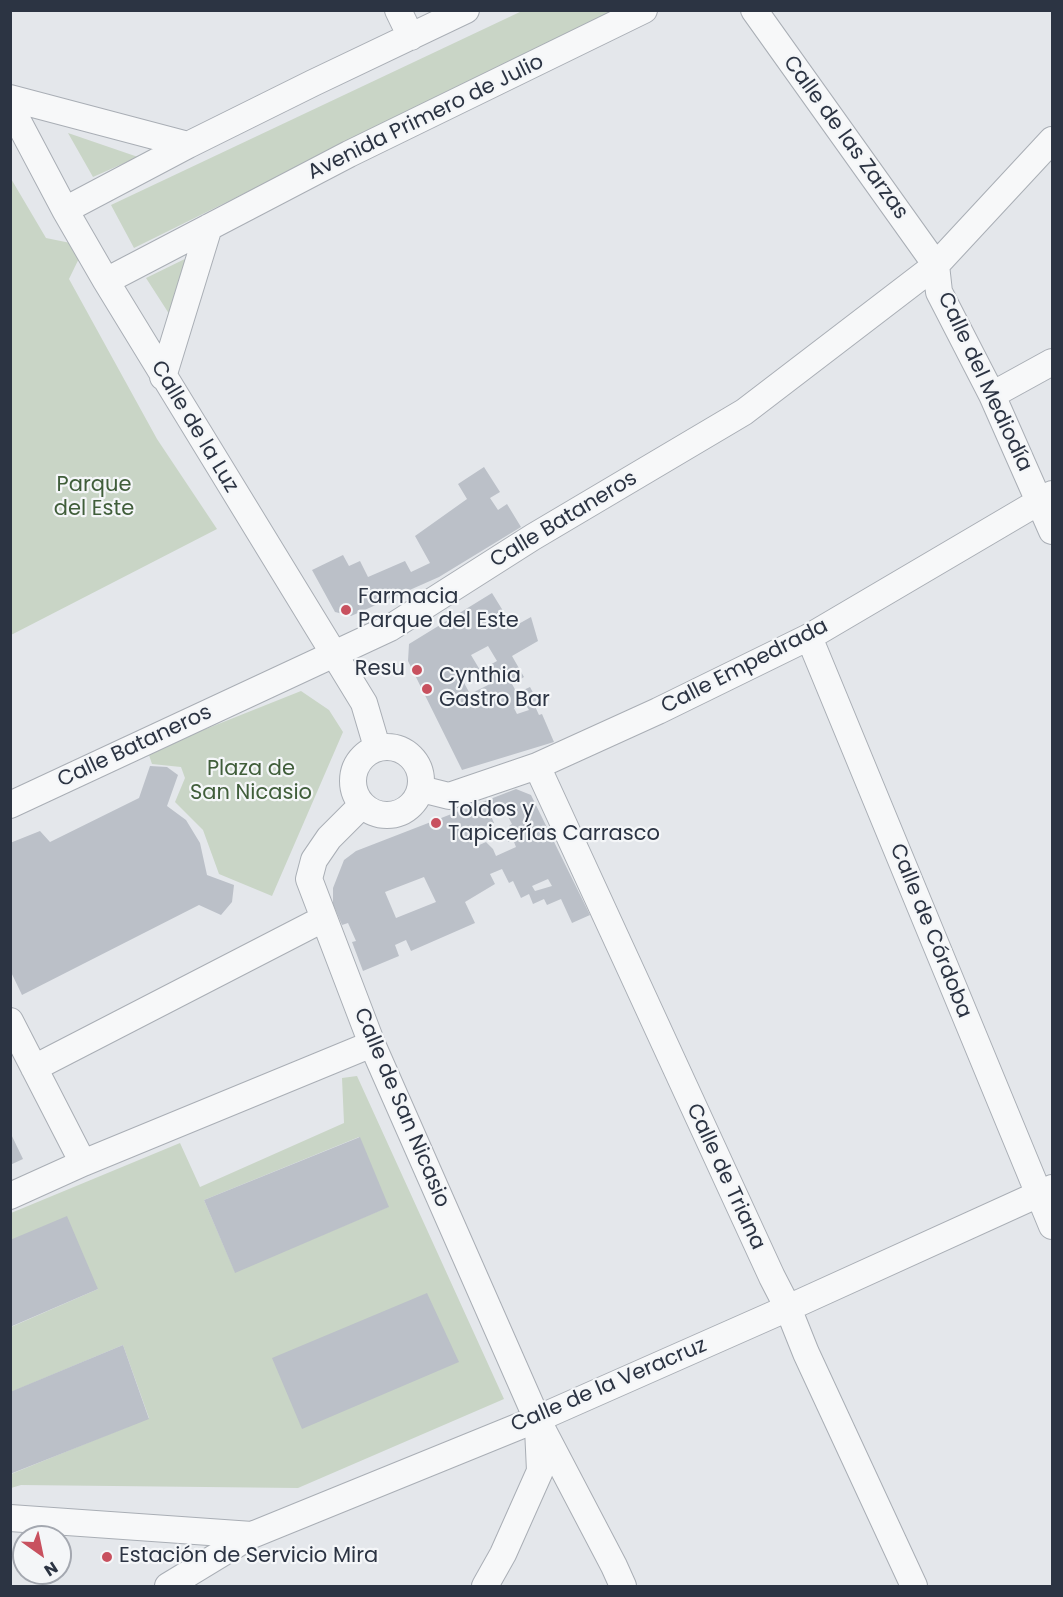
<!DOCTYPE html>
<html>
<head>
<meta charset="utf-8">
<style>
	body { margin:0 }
	#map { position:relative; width:1063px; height:1597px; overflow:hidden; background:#e4e7eb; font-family:Poppins,sans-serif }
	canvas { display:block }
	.frame { position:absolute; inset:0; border:12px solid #2c3443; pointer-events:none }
	.north { position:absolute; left:12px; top:1525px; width:60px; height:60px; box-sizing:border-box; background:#f4f6f8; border:2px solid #a4a8b0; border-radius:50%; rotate:147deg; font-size:16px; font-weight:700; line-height:24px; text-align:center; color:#2c3443 }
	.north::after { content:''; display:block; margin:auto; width:21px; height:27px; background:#c8515f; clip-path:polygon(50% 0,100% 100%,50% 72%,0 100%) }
</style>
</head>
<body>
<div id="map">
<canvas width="1063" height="1597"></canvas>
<div class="frame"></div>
<div class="north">N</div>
</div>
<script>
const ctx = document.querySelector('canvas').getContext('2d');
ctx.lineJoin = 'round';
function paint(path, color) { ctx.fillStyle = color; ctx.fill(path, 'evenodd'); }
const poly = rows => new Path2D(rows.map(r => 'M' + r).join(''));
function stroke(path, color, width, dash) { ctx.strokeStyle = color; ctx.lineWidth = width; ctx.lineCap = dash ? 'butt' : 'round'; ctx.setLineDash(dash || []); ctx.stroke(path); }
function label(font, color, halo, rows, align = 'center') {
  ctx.font = font + ' Poppins,sans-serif'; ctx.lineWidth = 4.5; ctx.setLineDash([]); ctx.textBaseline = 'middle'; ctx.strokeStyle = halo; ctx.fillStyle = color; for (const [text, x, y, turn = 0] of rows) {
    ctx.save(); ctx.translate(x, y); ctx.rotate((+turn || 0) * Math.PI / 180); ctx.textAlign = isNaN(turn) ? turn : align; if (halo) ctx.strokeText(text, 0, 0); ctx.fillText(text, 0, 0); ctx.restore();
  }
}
paint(poly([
	[522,11,620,11,439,97,134,248,111,205],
	[68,133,138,157,93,177],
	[10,177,46,238,85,246,69,279,157,439,217,529,11,635],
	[193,255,175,323,146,278],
	[301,691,329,710,343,732,272,896,219,874,203,830,175,802,185,778,181,767,152,764,148,752],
	[357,1076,504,1399,298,1488,21,1485,11,1488,11,1474,149,1418,123,1345,11,1392,11,1327,98,1289,11,1240,11,1213,180,1143,200,1187,344,1123,342,1078],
	[359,1137,388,1207,235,1272,204,1200]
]), '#c9d5c6');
paint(poly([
	[484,467,500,492,490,498,498,510,507,504,521,527,439,577,351,616,335,612,312,570,343,555,349,566,360,561,368,577,405,561,411,572,430,563,415,536,467,499,458,484],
	[492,593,513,627,531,617,538,641,512,656,524,677,512,684,517,693,530,687,537,700,533,702,539,715,542,714,554,742,462,770,408,661,409,644],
	[488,646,497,661,484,668,492,683,470,694,462,679,480,670,471,655],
	[524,702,529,710,517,714,514,708],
	[150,766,167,767,178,775,167,806,186,820,200,843,207,875,234,885,232,902,221,915,199,905,22,995,10,970,10,843,40,831,50,842,139,798],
	[516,789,531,795,590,915,572,923,561,899,547,905,544,899,533,904,529,894,521,898,513,881,509,883,502,869,490,874,495,884,465,902,475,923,411,951,406,940,395,945,399,956,363,971,352,942,356,941,348,923,342,925,333,904,333,888,344,860,356,851],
	[505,811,512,824,509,826,508,842,514,842,516,847,496,856,493,849,486,842,477,846,472,837,482,832,481,828,494,823,491,816],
	[424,877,436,902,396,918,385,892],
	[548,879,552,886,535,891,532,886],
	[10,1132,23,1159,10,1165],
	[360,1137,389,1207,235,1273,204,1200],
	[67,1216,98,1289,10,1327,10,1240],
	[427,1293,459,1362,302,1429,272,1358],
	[123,1345,149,1419,10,1474,10,1392]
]), '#bbc0c8');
const minor = poly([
	[398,10,411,37],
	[754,10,936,265,939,292,992,395,1052,531],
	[10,98,188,145],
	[10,106,65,210,106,281,364,703,377,747],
	[65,210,188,145,313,83,466,10],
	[106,281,349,154,644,10],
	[163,377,209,227],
	[992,395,1052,362],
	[809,637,1052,1226],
	'353 781a34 34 0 1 1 68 0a34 34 0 1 1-68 0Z',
	[537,766,772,1277,788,1308,806,1353,914,1586],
	[421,789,449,796,537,766,658,711,809,637,1052,494],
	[10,805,390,628,533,537,744,412,936,265,1052,140],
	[362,805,329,838,314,860,309,879,372,1044,537,1419,614,1566,623,1586],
	[10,1021,83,1163],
	[34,1068,323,919],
	[10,1196,83,1163,372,1044],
	[10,1518,252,1535],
	[168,1586,252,1535,537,1419,788,1308,1052,1188],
	[485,1586,503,1554,540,1471,538,1428]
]);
stroke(minor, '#a9aeb5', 28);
stroke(minor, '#f7f8f9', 26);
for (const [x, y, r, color] of [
	[346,610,6,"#c8515f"],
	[417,670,6,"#c8515f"],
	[427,689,6,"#c8515f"],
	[436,823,6,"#c8515f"],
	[107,1557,6,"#c8515f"]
]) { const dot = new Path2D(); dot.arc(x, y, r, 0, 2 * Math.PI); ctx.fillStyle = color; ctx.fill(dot); stroke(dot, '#f4f6f8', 2); }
label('21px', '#2c3443', '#f4f6f8', [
	["Avenida Primero de Julio",426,118,-26],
	["Calle de las Zarzas",845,138,54],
	["Calle del Mediodía",984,382,65],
	["Calle de la Luz",194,427,59],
	["Calle Bataneros",564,520,-31],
	["Calle Empedrada",745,667,-27],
	["Calle Bataneros",135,747,-25],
	["Calle de Córdoba",930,931,68],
	["Calle de San Nicasio",401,1108,67],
	["Calle de Triana",725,1177,65],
	["Calle de la Veracruz",609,1386,-23]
]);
label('21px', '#405e3a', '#f4f6f8', [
	["Parque",94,486],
	["del Este",94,510],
	["Plaza de",251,770],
	["San Nicasio",251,794]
]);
label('21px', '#2c3443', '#f4f6f8', [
	["Farmacia",358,598],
	["Parque del Este",358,622],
	["Resu",405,670,"right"],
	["Cynthia",439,677],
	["Gastro Bar",439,701],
	["Toldos y",448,811],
	["Tapicerías Carrasco",448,835],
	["Estación de Servicio Mira",119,1557]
], 'left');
</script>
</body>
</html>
